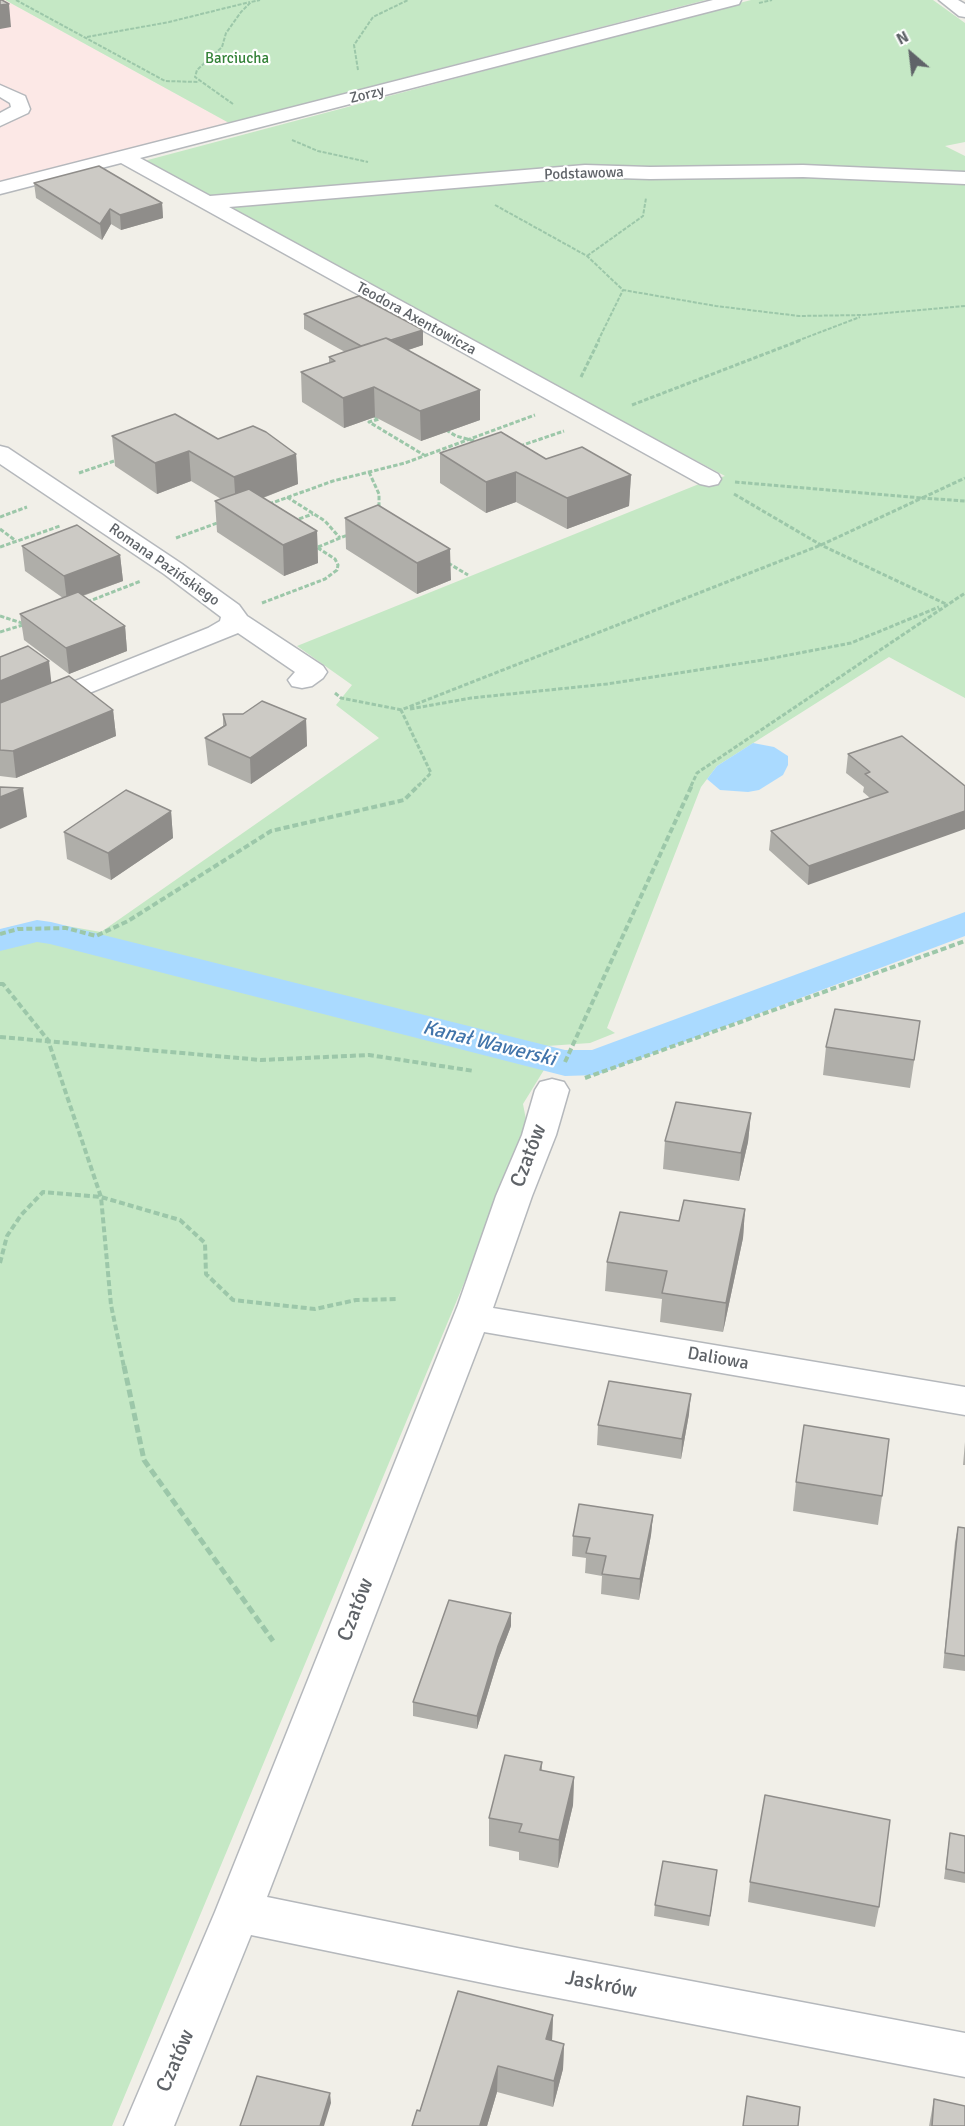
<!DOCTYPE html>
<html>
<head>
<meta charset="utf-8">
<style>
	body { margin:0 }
	#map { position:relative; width:965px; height:2126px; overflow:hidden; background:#f1efe8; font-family:Signika,sans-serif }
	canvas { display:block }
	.north { position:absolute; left:881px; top:24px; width:60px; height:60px; -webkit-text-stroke:4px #fff; paint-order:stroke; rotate:332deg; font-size:16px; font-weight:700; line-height:24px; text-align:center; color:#5f6368 }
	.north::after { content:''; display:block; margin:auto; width:21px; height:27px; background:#5f6368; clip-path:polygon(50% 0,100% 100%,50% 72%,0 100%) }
</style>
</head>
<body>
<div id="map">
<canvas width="965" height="2126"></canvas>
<div class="north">N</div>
</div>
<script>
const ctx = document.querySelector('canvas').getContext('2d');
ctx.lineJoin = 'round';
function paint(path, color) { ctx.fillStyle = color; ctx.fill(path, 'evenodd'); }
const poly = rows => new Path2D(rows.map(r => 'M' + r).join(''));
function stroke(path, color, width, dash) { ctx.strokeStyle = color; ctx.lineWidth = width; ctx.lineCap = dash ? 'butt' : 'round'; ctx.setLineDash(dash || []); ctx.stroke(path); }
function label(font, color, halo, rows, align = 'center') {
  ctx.font = font + ' Signika,sans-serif'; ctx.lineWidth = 4.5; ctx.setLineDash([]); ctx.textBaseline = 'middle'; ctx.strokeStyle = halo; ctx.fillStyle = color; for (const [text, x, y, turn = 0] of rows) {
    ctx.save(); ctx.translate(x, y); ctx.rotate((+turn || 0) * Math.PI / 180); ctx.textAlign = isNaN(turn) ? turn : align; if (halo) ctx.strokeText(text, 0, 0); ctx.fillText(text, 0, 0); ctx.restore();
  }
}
paint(poly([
	[0,0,5,0,229,123,0,181]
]), '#fce8e6');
paint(poly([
	[5,0,706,0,229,123],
	[751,0,933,0,965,23,965,142,945,146,965,156,965,173,933,169,828,168,580,168,211,198,144,161],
	[578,176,841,177,965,183,965,698,889,657,717,766,701,787,607,1028,615,1033,590,1043,547,1046,547,1065,523,1104,528,1130,112,2126,0,2126,0,930,13,926,61,925,101,932,379,738,336,705,352,685,297,646,699,484,725,476,454,332,225,206]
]), '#c5e8c5');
paint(poly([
	[753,743,774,747,788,756,788,765,783,775,759,790,748,792,720,790,707,779,717,766]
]), '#aadaff');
paint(poly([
	[965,912,965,936,596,1075,565,1076,50,944,37,942,0,951,0,929,37,920,51,922,565,1050,592,1050,965,912]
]), '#aadaff');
const minor = poly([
	[713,0,741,0,739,4,140,158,210,196,585,165,650,167,803,165,965,172,965,184,803,177,650,179,585,177,229,207,718,474,721,479,718,484,709,486,700,484,121,163,0,194,0,182,713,0],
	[939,0,958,0,965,4,965,17,959,16,939,0],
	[0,85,25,96,30,109,28,113,0,126,0,113,11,107,10,103,0,97,0,85],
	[0,446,8,448,182,564,239,605,247,616,323,666,327,672,323,678,312,686,302,688,292,686,288,680,295,672,238,633,0,729,0,711,208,628,220,621,221,617,164,574,0,464,0,446],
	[552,1079,564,1082,569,1090,556,1135,532,1196,493,1308,965,1387,965,1415,484,1332,267,1897,517,1948,965,2033,965,2077,517,1990,251,1935,174,2126,124,2126,215,1912,458,1305,496,1196,522,1135,535,1090,540,1082,552,1079]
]);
stroke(minor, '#b5b8bc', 3);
stroke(poly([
	[16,0,165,81,199,82],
	[759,3,772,0],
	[87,37,169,22,250,2],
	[358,70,354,45,373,17,408,0],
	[233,104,195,77,197,70,222,47,226,33,241,12,251,2,260,0],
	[292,140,318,151,368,162],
	[495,205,587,256,623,290,716,306,799,316,864,315,965,306],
	[587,256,643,216,646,198],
	[598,341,623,290],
	[797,341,860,317]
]), '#9cc7a9', 2, [4, 1.5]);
stroke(poly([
	[581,377,599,340],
	[632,405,801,340],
	[374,416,379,419,369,422,424,455],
	[446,430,456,436,478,442],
	[520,446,564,431],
	[369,472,379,494,379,508],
	[79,473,117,460],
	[735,482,922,498,965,478],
	[734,494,821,545,946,604],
	[287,497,325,521,340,538],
	[269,504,333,481,405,463,535,415],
	[0,517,27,507],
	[293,521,313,514],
	[0,529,16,541],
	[176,538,220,522],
	[0,547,60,526],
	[318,547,350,534],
	[448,563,468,575],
	[87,602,141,581],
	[262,603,325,579,337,570,338,565,335,559,315,546],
	[0,616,25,624],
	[0,632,26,624],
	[335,693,341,698,402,710],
	[410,709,471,698,607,684,763,660,851,643,939,607],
	[418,786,431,773,401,710,821,545,922,498,965,501],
	[691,786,697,773,965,593]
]), '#9cc7a9', 3, [4.5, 2]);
stroke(poly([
	[0,934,18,929,66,928,96,936,128,921,271,831,404,800,419,785],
	[0,984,3,984,48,1040,101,1197,111,1305,124,1367],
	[0,1037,261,1060,369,1055,474,1071],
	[565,1062,692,785],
	[585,1078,965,941],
	[0,1263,7,1236,21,1215,43,1192,101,1197,180,1220,205,1243,206,1274,233,1300,315,1309,356,1300,398,1299]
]), '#9cc7a9', 4, [6, 3]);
stroke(poly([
	[124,1366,144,1460,273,1641]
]), '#9cc7a9', 5, [8, 4]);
paint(minor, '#fff');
paint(poly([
	[34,183,162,203,163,218,121,230,111,224,102,240,36,198],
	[304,314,423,330,423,345,408,350,480,420,421,441,375,417,344,428,302,402,301,372,329,363,329,357,345,352,304,329],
	[112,436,218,439,296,454,298,484,263,498,317,531,318,563,284,576,217,532,215,501,221,499,191,481,157,494,115,466],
	[440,453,546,459,631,475,629,506,567,529,516,502,486,513,440,483],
	[345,518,451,580,417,594,346,549],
	[22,546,120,555,123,581,83,596,125,626,127,651,69,674,24,640,20,614,63,598,25,571],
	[0,657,52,683,113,710,116,736,16,778,0,776],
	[223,714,306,719,307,746,251,784,208,765,205,738,223,726],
	[848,754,965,786,808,885,769,850,771,831,870,798,863,792,864,787,846,773],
	[171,811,173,838,111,880,67,859,64,832],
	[920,1021,910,1088,823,1075,826,1047],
	[751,1113,748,1142,739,1181,663,1169,665,1141],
	[745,1209,743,1238,723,1332,660,1322,662,1299,605,1291,607,1262,679,1221],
	[689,1414,681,1459,597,1445,598,1425],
	[965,1442,965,1465,963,1465],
	[796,1482,882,1496,878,1525,793,1511],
	[653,1515,651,1535,639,1600,601,1594,602,1576,585,1573,586,1558,572,1556,573,1536],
	[958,1527,965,1528,965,1671,943,1668,955,1542],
	[511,1626,498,1660,477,1729,413,1716,413,1702],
	[542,1762,542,1771,574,1777,573,1805,558,1868,519,1860,519,1852,489,1846,489,1818],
	[950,1833,965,1836,965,1883,944,1879],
	[717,1870,709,1926,654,1916,655,1905],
	[750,1882,879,1907,875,1927,748,1902],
	[553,2015,552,2041,564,2044,563,2069,553,2107,497,2092,487,2126,412,2126,420,2111],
	[934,2099,965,2126,929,2126]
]), '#afaea9');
paint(poly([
	[9,4,11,27,0,29,0,5],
	[162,203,163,218,121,230,120,215],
	[110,209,111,224,102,240,100,224],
	[423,330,423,345,366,364,366,349],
	[374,387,375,417,344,428,343,398],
	[480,390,480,420,421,441,420,411],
	[189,451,191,481,157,494,155,463],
	[296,454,298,484,236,508,234,477],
	[516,472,516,502,486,513,486,482],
	[631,475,629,506,567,529,567,498],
	[317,531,318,563,284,576,283,545],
	[450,549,451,580,417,594,417,563],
	[120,555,123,581,67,601,64,576],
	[125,626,127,651,69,674,66,648],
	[49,661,52,688,0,709,0,681],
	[113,710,116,736,16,778,13,751],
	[306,719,307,746,251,784,250,758],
	[23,788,27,817,0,829,0,797],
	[171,811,173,838,111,880,108,853],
	[965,811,965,829,808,885,809,866],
	[751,1113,748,1142,739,1181,741,1153],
	[745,1209,743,1238,723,1332,726,1303],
	[691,1394,689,1414,681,1459,682,1439],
	[653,1515,651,1535,639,1600,640,1579],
	[511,1613,511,1626,498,1660,477,1729,477,1716,498,1646],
	[574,1777,573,1805,558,1868,559,1840],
	[553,2015,552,2041,546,2039],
	[564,2044,563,2069,553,2107,554,2081],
	[498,2066,497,2092,487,2126,480,2126],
	[330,2093,331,2103,324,2126,320,2126]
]), '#8f8d8a');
const building = poly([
	[0,0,2,0,9,4,0,5,0,0],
	[99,166,162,203,120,215,110,209,100,224,34,183,99,166],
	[359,296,423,330,391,340,386,338,361,346,304,314,359,296],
	[386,338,480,390,420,411,374,387,343,398,301,372,335,361,329,357,386,338],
	[175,414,218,439,253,426,266,432,296,454,234,477,189,451,155,463,112,436,175,414],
	[501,432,546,459,582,447,631,475,567,498,516,472,486,482,440,453,501,432],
	[249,489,317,531,283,545,215,501,249,489],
	[378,505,450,549,417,563,345,518,378,505],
	[77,525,120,555,64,576,22,546,77,525],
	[78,592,125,626,66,648,20,614,78,592],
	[28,646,49,661,0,681,0,657,28,646],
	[69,676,113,710,13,751,0,750,0,703,69,676],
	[262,701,306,719,250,758,205,738,226,725,223,714,243,714,262,701],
	[902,736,965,786,965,811,809,866,771,831,888,792,865,774,870,772,848,754,902,736],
	[0,787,23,788,0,797,0,787],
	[126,790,171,811,108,853,64,832,126,790],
	[835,1009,920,1021,914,1060,826,1047,835,1009],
	[676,1102,751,1113,741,1153,665,1141,676,1102],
	[684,1200,745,1209,726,1303,662,1293,667,1271,607,1262,620,1212,679,1221,684,1200],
	[609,1381,691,1394,682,1439,598,1425,609,1381],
	[804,1425,889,1439,882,1496,796,1482,804,1425],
	[579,1504,653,1515,640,1579,602,1574,606,1556,586,1553,590,1538,573,1536,579,1504],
	[958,1527,965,1528,965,1656,945,1653,958,1527],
	[449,1600,511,1613,498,1646,477,1716,413,1702,449,1600],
	[505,1755,542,1762,540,1770,574,1777,559,1840,519,1832,522,1824,489,1818,505,1755],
	[765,1795,890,1820,879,1907,750,1882,765,1795],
	[950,1833,965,1836,965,1873,946,1869,950,1833],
	[663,1861,717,1870,710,1916,655,1905,663,1861],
	[458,1991,553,2015,546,2039,564,2044,554,2081,498,2066,480,2125,482,2126,412,2126,417,2110,420,2111,458,1991],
	[257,2076,330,2093,320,2126,240,2126,257,2076],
	[747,2096,800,2107,798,2126,743,2126,747,2096],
	[934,2099,965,2106,965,2126,932,2126,934,2099]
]);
paint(building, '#cccac5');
stroke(building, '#8f8d8a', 1.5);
label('15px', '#348238', '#fff', [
	["Barciucha",237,59]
]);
label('15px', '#5f6368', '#fff', [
	["Zorzy",367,95,-14],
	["Podstawowa",584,174,-2],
	["Teodora Axentowicza",416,319,29],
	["Romana Pazińskiego",164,565,35]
]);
label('18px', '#5f6368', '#fff', [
	["Daliowa",718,1359,10]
]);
label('italic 20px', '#4174aa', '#fff', [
	["Kanał Wawerski",489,1044,14]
]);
label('21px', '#5f6368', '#fff', [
	["Czatów",529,1156,-69],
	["Czatów",356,1610,-69],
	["Jaskrów",601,1985,11],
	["Czatów",176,2061,-67]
]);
</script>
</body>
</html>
